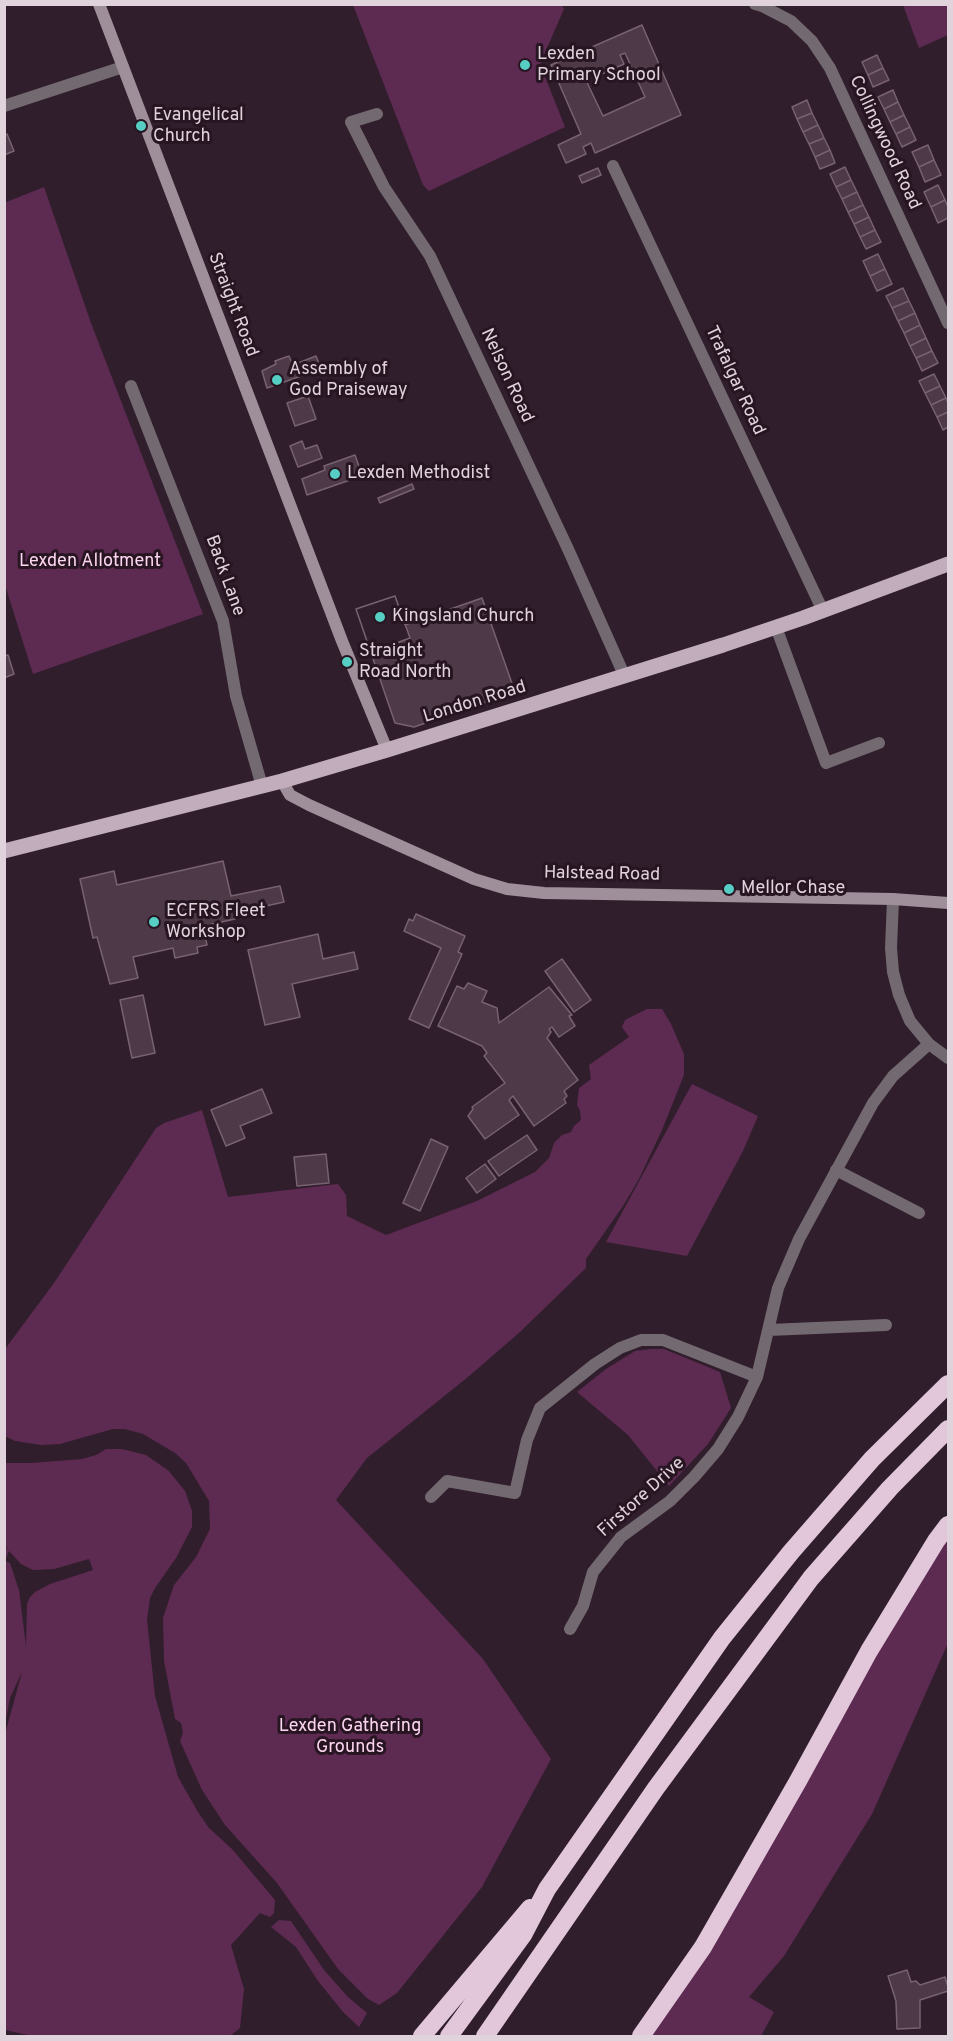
<!DOCTYPE html>
<html>
<head>
<meta charset="utf-8">
<style>
	body { margin:0 }
	#map { position:relative; width:953px; height:2041px; overflow:hidden; background:#311e2c; font-family:Overpass,sans-serif }
	canvas { display:block }
	.frame { position:absolute; inset:0; border:6px solid #e0d3dc; pointer-events:none }
</style>
</head>
<body>
<div id="map">
<canvas width="953" height="2041"></canvas>
<div class="frame"></div>
</div>
<script>
const ctx = document.querySelector('canvas').getContext('2d');
ctx.lineJoin = 'round';
function paint(path, color) { ctx.fillStyle = color; ctx.fill(path, 'evenodd'); }
const poly = rows => new Path2D(rows.map(r => 'M' + r).join(''));
function stroke(path, color, width, dash) { ctx.strokeStyle = color; ctx.lineWidth = width; ctx.lineCap = dash ? 'butt' : 'round'; ctx.setLineDash(dash || []); ctx.stroke(path); }
function label(font, color, halo, rows, align = 'center') {
  ctx.font = font + ' Overpass,sans-serif'; ctx.lineWidth = 6; ctx.setLineDash([]); ctx.textBaseline = 'middle'; ctx.strokeStyle = halo; ctx.fillStyle = color; for (const [text, x, y, turn = 0] of rows) {
    ctx.save(); ctx.translate(x, y); ctx.rotate((+turn || 0) * Math.PI / 180); ctx.textAlign = isNaN(turn) ? turn : align; if (halo) ctx.strokeText(text, 0, 0); ctx.fillText(text, 0, 0); ctx.restore();
  }
}
paint(poly([
	[353,5,562,5,564,9,540,64,565,127,429,191,423,185],
	[903,5,948,5,948,35,919,48],
	[44,187,91,323,203,614,33,674,5,585,4,203],
	[647,1009,662,1009,671,1024,684,1054,684,1075,662,1130,639,1179,623,1206,586,1259,586,1268,520,1332,468,1377,367,1458,336,1500,483,1659,551,1759,482,1887,397,1993,379,2005,368,1999,338,1969,277,1883,225,1825,202,1790,180,1741,183,1733,181,1723,175,1719,164,1661,163,1618,174,1585,196,1557,210,1529,209,1501,186,1463,175,1453,143,1434,125,1429,113,1429,60,1444,41,1445,15,1441,5,1436,5,1349,54,1283,156,1128,164,1123,202,1110,228,1197,338,1184,346,1195,347,1216,386,1235,477,1201,535,1172,549,1158,554,1143,562,1135,571,1132,574,1126,581,1120,580,1111,577,1105,579,1088,591,1079,589,1065,629,1037,622,1027,625,1020],
	[692,1084,758,1116,743,1151,687,1256,606,1242],
	[651,1349,664,1349,720,1372,731,1408,708,1444,669,1486,628,1435,577,1392,606,1369,635,1351],
	[106,1449,122,1449,146,1455,169,1471,185,1491,192,1511,192,1527,176,1558,155,1588,150,1598,147,1620,155,1696,178,1777,198,1812,209,1828,232,1849,275,1900,274,1913,270,1917,260,1913,231,1945,244,1989,240,2028,230,2036,32,2036,5,2030,5,1734,22,1672,10,1698,5,1724,5,1547,8,1549,4,1543,5,1463,31,1463,82,1459,96,1455],
	[9,1551,21,1564,33,1570,54,1569,89,1559,93,1570,50,1584,35,1592,30,1597,27,1604,26,1646,19,1590,10,1563,5,1561],
	[948,1533,948,1643,872,1814,784,1956,749,1997,774,2012,761,2036,643,2036],
	[279,1920,291,1921,324,1970,348,1997,367,2013,359,2027,343,2012,318,1981,296,1947,271,1927]
]), '#5d2a51');
const building = poly([
	[642,25,681,115,595,153,591,143,583,147,586,154,566,163,558,145,581,134,551,65,642,25],
	[625,53,645,97,603,116,583,74,592,71,595,77,624,64,620,55,625,53],
	[877,55,883,68,868,75,862,62,877,55],
	[883,68,889,80,873,87,868,75,883,68],
	[893,90,898,102,884,109,878,97,893,90],
	[807,100,812,113,797,119,792,107,807,100],
	[898,102,904,115,890,122,884,109,898,102],
	[812,113,818,125,803,132,797,119,812,113],
	[904,115,910,127,896,134,890,122,904,115],
	[818,125,824,138,809,144,803,132,818,125],
	[910,127,916,140,902,147,896,134,910,127],
	[7,134,14,151,4,155,4,135,7,134],
	[824,138,830,150,815,157,809,144,824,138],
	[928,145,934,160,919,167,912,152,928,145],
	[830,150,835,163,820,169,815,157,830,150],
	[934,160,941,175,925,182,919,167,934,160],
	[845,167,851,180,836,187,830,174,845,167],
	[598,168,601,175,582,183,579,176,598,168],
	[851,180,857,192,842,199,836,187,851,180],
	[938,185,945,200,931,207,924,192,938,185],
	[857,192,863,205,848,212,842,199,857,192],
	[945,200,948,207,948,218,938,223,931,207,945,200],
	[863,205,869,217,854,224,848,212,863,205],
	[869,217,875,230,860,237,854,224,869,217],
	[875,230,881,242,866,249,860,237,875,230],
	[878,254,885,269,870,276,863,261,878,254],
	[885,269,892,284,877,291,870,276,885,269],
	[903,288,909,301,892,308,886,296,903,288],
	[909,301,915,313,898,321,892,308,909,301],
	[915,313,920,325,904,333,898,321,915,313],
	[920,325,926,338,910,346,904,333,920,325],
	[926,338,932,351,916,358,910,346,926,338],
	[932,351,938,363,922,371,916,358,932,351],
	[289,356,293,365,316,356,321,369,267,388,262,371,276,364,275,361,289,356],
	[934,374,940,386,925,393,919,381,934,374],
	[940,386,946,398,931,405,925,393,940,386],
	[308,396,316,419,295,426,287,403,308,396],
	[946,398,948,403,948,412,937,417,931,405,946,398],
	[948,412,948,427,943,430,937,417,948,412],
	[302,441,305,449,317,445,322,458,298,467,290,446,302,441],
	[355,455,361,472,349,476,350,480,307,495,302,479,325,470,324,466,355,455],
	[412,484,414,489,380,503,378,498,412,484],
	[395,596,405,625,482,598,515,692,414,727,395,723,356,609,395,596],
	[395,596,410,638,399,642,400,646,389,651,387,648,371,653,356,609,395,596],
	[8,655,14,674,4,678,4,656,8,655],
	[223,861,231,896,280,886,284,902,234,913,235,919,203,926,207,945,197,947,198,953,175,958,173,948,133,957,138,978,110,984,97,937,93,938,80,879,114,871,117,885,223,861],
	[416,914,465,936,458,952,462,954,429,1028,409,1019,441,948,404,931,409,919,413,921,416,914],
	[318,934,323,959,354,952,358,969,292,984,300,1017,265,1025,248,950,318,934],
	[562,959,591,1000,574,1012,545,971,562,959],
	[468,983,487,991,482,1002,497,1008,499,1023,549,987,572,1015,569,1016,575,1026,559,1037,552,1027,549,1029,551,1032,547,1038,578,1080,564,1091,567,1096,564,1099,566,1103,534,1126,513,1096,509,1100,519,1115,485,1139,468,1116,473,1109,472,1107,505,1083,484,1056,487,1053,482,1046,438,1026,457,986,464,989,468,983],
	[143,995,155,1053,132,1058,120,1000,143,995],
	[262,1089,272,1113,240,1126,245,1138,226,1146,211,1110,262,1089],
	[527,1135,537,1150,499,1176,488,1161,527,1135],
	[431,1139,448,1147,420,1211,403,1203,431,1139],
	[326,1154,329,1183,297,1186,294,1157,326,1154],
	[485,1164,496,1179,477,1193,466,1178,485,1164],
	[907,1970,911,1982,916,1981,920,1985,945,1977,948,1987,948,1991,920,2000,920,2028,897,2029,896,2001,888,1976,907,1970]
]);
paint(building, '#4d3947');
stroke(building, '#786271', 1.5);
stroke(poly([
	[755,4,762,6,791,21,812,41,830,68,948,323],
	[4,106,123,67],
	[377,114,351,122,384,187,430,256,568,549,625,677],
	[613,166,823,611],
	[131,386,223,621,236,696,262,786],
	[776,627,826,763,879,743],
	[893,899,891,948,893,972,899,995,910,1021,929,1044,948,1058],
	[836,1170,919,1213],
	[769,1330,886,1325],
	[431,1497,447,1481,515,1493,527,1440,540,1408,595,1364,620,1348,641,1340,663,1340,757,1377],
	[570,1629,583,1606,593,1572,621,1537,670,1501,694,1477,718,1449,738,1417,757,1377,778,1288,799,1239,873,1103,893,1076,929,1044]
]), '#736970', 12);
stroke(poly([
	[99,4,342,641,387,750],
	[282,781,290,795,309,805,474,879,507,889,544,893,893,899,948,903]
]), '#9f8f9a', 12);
stroke(poly([
	[4,851,282,781,387,750,723,645,803,618,948,564]
]), '#c1adbb', 15);
stroke(poly([
	[422,2036,530,1908],
	[449,2036,523,1935,547,1889,722,1638,791,1552,872,1459,948,1384],
	[485,2036,656,1788,811,1578,890,1488,948,1429],
	[641,2036,703,1947,798,1781,869,1651,936,1541,948,1525]
]), '#e1c7d9', 18);
for (const [x, y, r, color] of [
	[525,65,6,"#56cec3"],
	[141,126,6,"#56cec3"],
	[277,380,6,"#56cec3"],
	[335,474,6,"#56cec3"],
	[380,617,6,"#56cec3"],
	[347,662,6,"#56cec3"],
	[729,889,6,"#56cec3"],
	[154,922,6,"#56cec3"]
]) { const dot = new Path2D(); dot.arc(x, y, r, 0, 2 * Math.PI); ctx.fillStyle = color; ctx.fill(dot); stroke(dot, '#271522', 2); }
label('18px', '#e0d3dc', '#271522', [
	["Lexden",537,55],
	["Primary School",537,76],
	["Evangelical",153,116],
	["Church",153,137],
	["Assembly of",289,370],
	["God Praiseway",289,391],
	["Lexden Methodist",347,474],
	["Kingsland Church",392,617],
	["Straight",359,652],
	["Road North",359,673],
	["Mellor Chase",741,889],
	["ECFRS Fleet",166,912],
	["Workshop",166,933]
], 'left');
label('18px', '#e0d3dc', '#271522', [
	["Collingwood Road",884,143,65],
	["Straight Road",232,305,69],
	["Nelson Road",506,376,65],
	["Trafalgar Road",734,381,65],
	["Back Lane",224,576,70],
	["London Road",475,703,-17],
	["Halstead Road",602,875,1],
	["Firstore Drive",642,1498,-42]
]);
label('18px', '#fcd5f0', '#271522', [
	["Lexden Allotment",90,562],
	["Lexden Gathering",350,1727],
	["Grounds",350,1748]
]);
</script>
</body>
</html>
